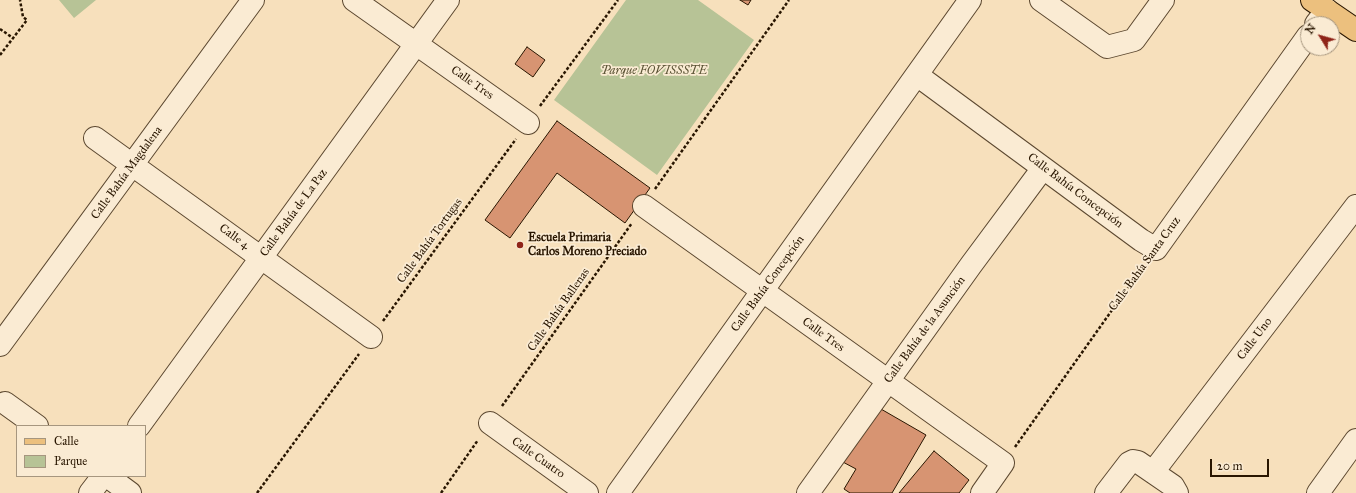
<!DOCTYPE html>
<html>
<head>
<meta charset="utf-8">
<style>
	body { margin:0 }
	#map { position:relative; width:1356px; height:493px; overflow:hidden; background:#f7e0bc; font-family:"IM FELL Great Primer",serif }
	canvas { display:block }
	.legend { position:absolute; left:16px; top:425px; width:130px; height:52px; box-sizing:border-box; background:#faebd3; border:1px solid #a6967f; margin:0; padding:5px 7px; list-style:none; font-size:12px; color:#291601 }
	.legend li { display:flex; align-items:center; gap:8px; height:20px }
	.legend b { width:20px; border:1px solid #a6967f }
	.north { position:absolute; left:1300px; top:16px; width:40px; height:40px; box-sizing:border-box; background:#faebd3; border:1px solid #a6967f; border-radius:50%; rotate:307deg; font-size:11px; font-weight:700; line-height:16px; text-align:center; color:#291601 }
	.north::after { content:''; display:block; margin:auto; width:14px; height:18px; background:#8f2418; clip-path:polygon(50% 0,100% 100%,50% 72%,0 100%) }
	.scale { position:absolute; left:1210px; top:459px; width:59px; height:18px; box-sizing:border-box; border:2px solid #291601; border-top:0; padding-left:5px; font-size:12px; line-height:14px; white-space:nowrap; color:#291601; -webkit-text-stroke:3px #faebd3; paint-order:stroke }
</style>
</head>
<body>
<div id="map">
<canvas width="1356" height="493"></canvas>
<ul class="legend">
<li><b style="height:5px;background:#ecc07e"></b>Calle</li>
<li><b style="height:11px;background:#b7c396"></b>Parque</li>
</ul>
<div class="north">N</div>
<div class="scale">20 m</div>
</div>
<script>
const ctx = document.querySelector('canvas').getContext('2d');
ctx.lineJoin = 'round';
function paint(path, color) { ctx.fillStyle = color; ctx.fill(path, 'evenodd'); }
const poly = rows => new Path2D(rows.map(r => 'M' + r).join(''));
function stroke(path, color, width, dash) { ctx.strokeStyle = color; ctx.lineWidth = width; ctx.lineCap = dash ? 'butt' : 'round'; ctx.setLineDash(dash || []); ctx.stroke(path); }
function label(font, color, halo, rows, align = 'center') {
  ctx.font = font + ' "IM FELL Great Primer",serif'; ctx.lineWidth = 3.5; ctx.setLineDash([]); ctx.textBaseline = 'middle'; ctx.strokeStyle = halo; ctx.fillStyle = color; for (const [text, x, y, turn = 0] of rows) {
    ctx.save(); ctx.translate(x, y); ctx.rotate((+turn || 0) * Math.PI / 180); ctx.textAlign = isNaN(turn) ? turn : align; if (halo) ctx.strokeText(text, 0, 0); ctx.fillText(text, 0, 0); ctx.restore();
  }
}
paint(poly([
	[59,0,96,0,74,18],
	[626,0,698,0,754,40,657,175,554,100]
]), '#b7c396');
const building = poly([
	[740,0,751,0,748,5,740,0],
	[527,47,545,60,533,77,515,64,527,47],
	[557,121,650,188,625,223,557,173,510,238,485,220,557,121],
	[874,405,926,435,892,493,850,493,844,489,856,469,841,461,874,405],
	[934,451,969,480,959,493,899,493,934,451]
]);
paint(building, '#d79472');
stroke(building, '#291601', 1);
const street = poly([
	[354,0,528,123],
	[1041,0,1107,47,1134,40,1163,0],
	[1316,24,1327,10],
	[917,75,1141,240,1156,249,1308,36],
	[95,138,371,337],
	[644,206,1003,463,982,493],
	[0,345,253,0],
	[5,403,37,426],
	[490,423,587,493],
	[139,426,448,0],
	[1153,472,1356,206],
	[107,476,130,493],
	[90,493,103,476],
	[618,493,970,0],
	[808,493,971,265,1043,168],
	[1106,493,1129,463,1133,461,1138,462,1173,486,1177,493],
	[1318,493,1356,440]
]);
const primary = poly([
	[1312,0,1356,30]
]);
stroke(street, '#5c4830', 24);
stroke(primary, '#291601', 24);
stroke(poly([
	[0,29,13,38],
	[0,55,27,20,23,17,20,0],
	[540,106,618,0],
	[655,189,789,0],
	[383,321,516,139],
	[502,406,632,223],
	[1015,447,1144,265],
	[257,493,359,354],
	[441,493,478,440]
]), '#291601', 2.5, [3, 2]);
stroke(street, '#faebd3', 22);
stroke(primary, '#ecc07e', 22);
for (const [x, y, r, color] of [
	[520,245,4,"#8f2418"]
]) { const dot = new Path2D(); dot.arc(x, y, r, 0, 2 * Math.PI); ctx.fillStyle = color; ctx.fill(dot); stroke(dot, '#faebd3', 1.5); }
label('italic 12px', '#5b5335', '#faebd3', [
	["Parque FOVISSSTE",654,71]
]);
label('12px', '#291601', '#faebd3', [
	["Calle Tres",472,83,35],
	["Calle Bahía Magdalena",127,173,-54],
	["Calle Bahía Concepción",1075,191,37],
	["Calle Bahía de La Paz",294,213,-54],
	["Calle 4",234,237,36],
	["Calle Bahía Tortugas",430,241,-54],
	["Calle Bahía Santa Cruz",1145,264,-54],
	["Calle Bahía Concepción",768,284,-54],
	["Calle Bahía Ballenas",559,310,-55],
	["Calle Bahía de la Asunción",925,330,-54],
	["Calle Tres",823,335,36],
	["Calle Uno",1255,339,-53],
	["Calle Cuatro",538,458,35]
]);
label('bold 12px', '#291601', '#faebd3', [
	["Escuela Primaria",528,238],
	["Carlos Moreno Preciado",528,252]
], 'left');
</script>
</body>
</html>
